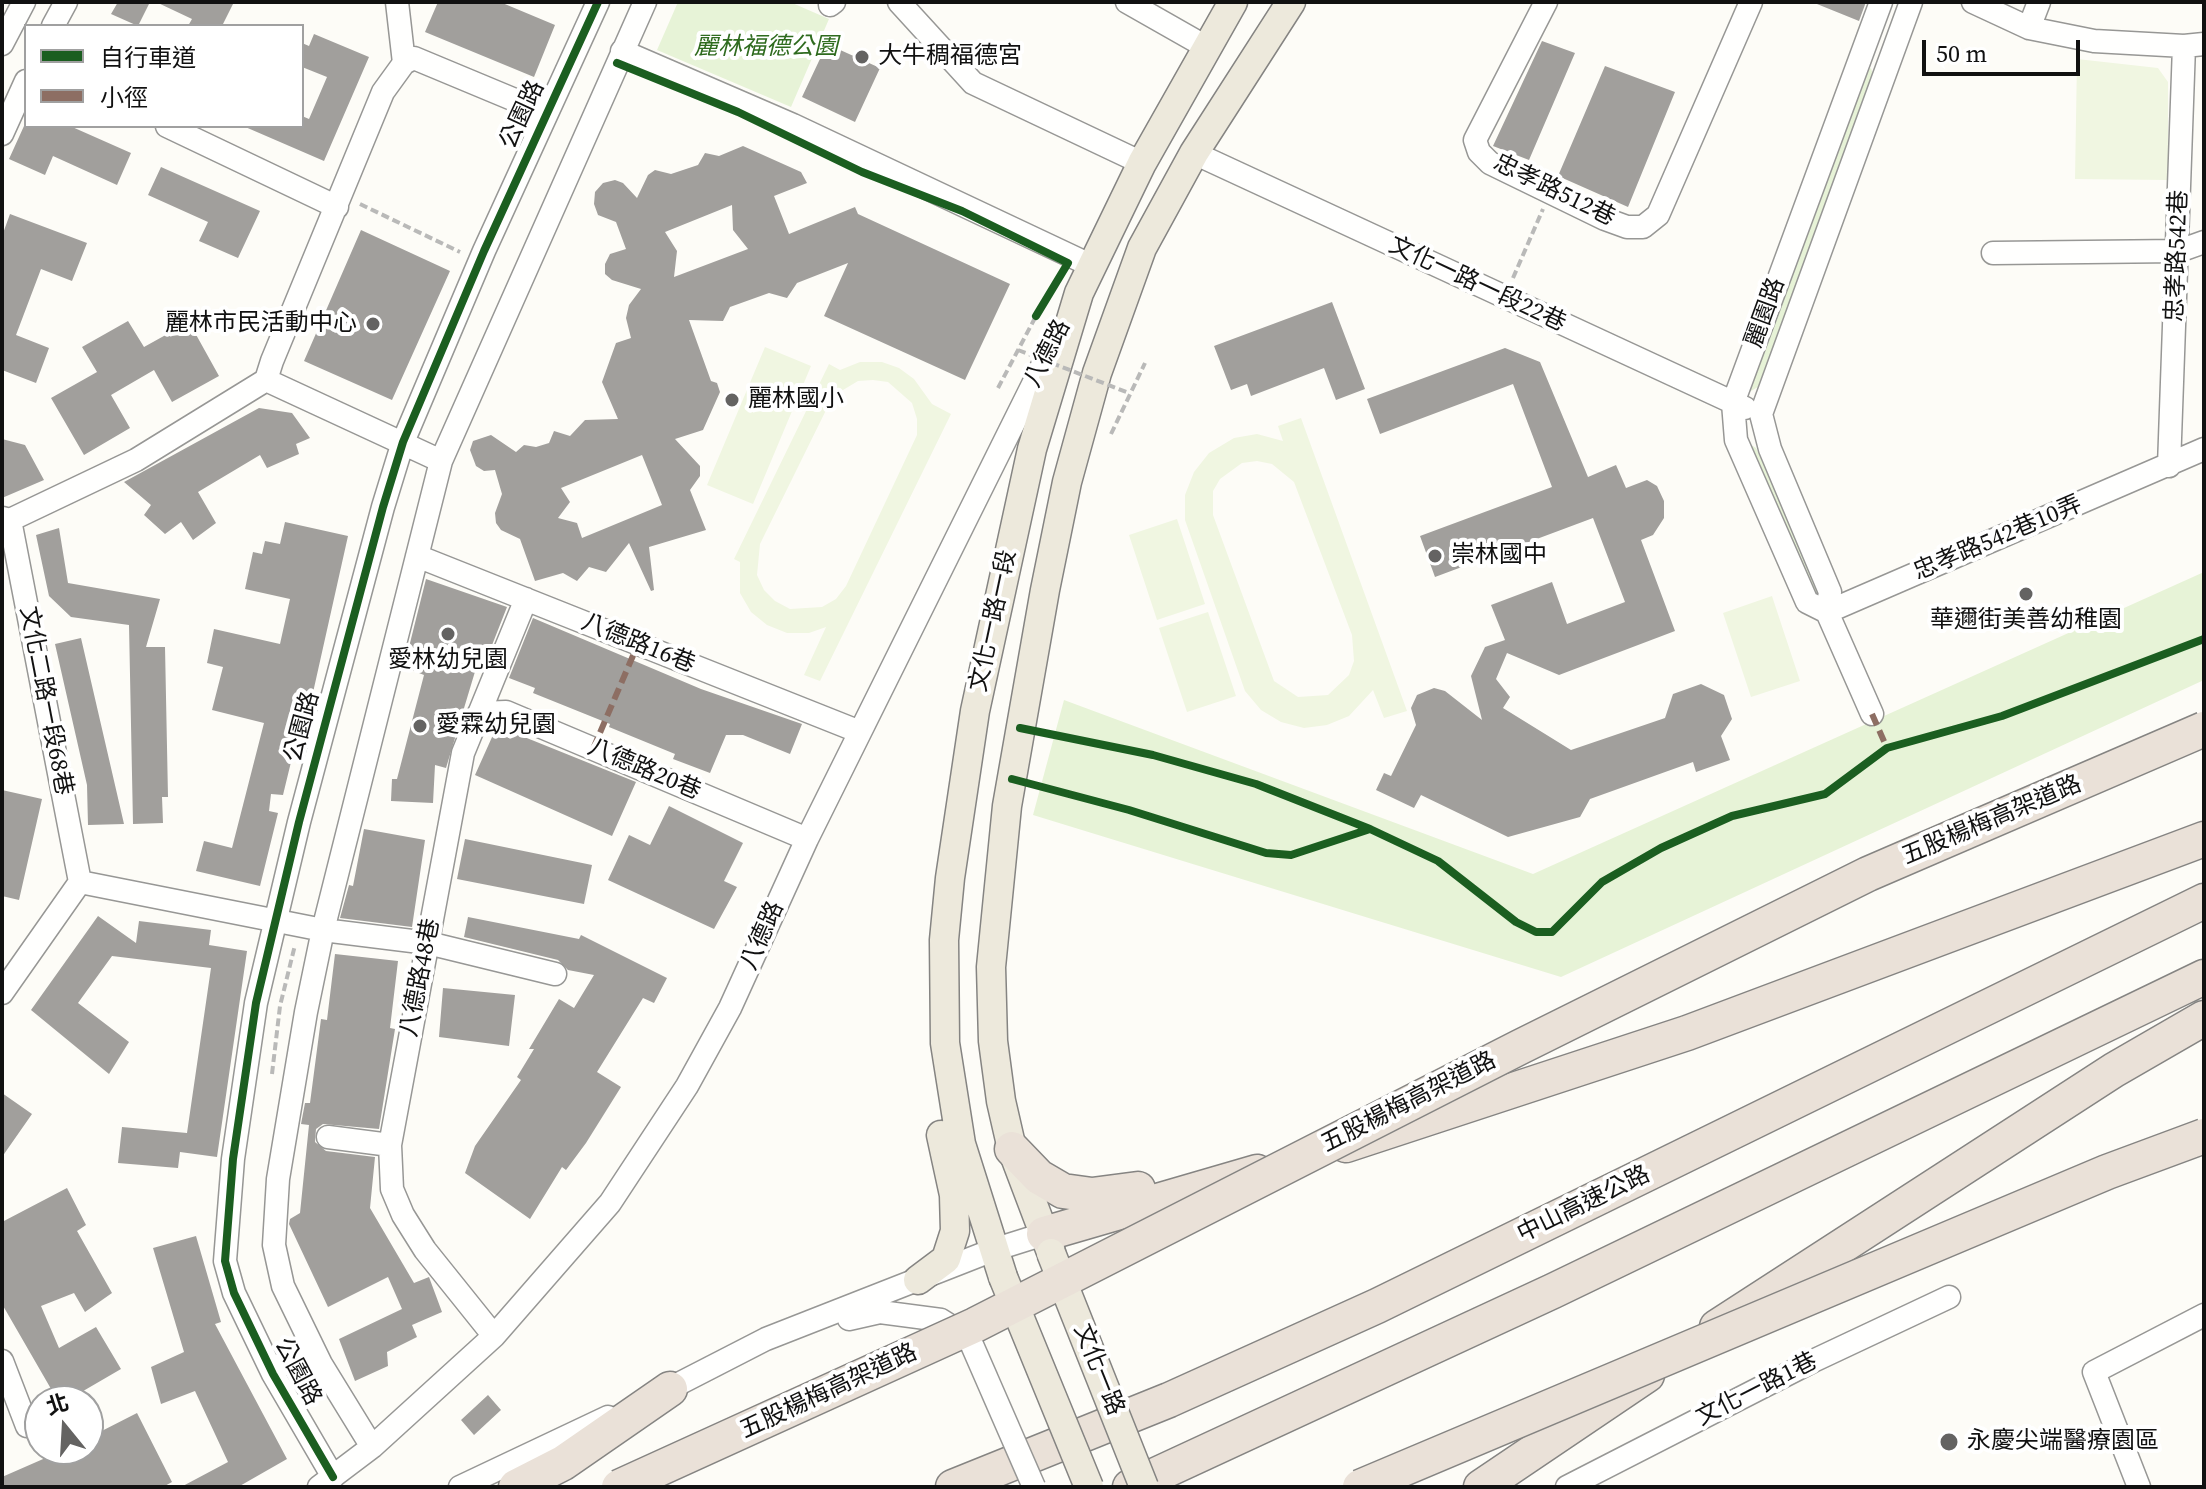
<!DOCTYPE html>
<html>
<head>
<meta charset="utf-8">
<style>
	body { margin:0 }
	#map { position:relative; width:2206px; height:1489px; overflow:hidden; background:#fdfcf7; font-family:"Source Serif 4","Noto Sans TC",serif }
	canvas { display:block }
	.frame { position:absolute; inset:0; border:4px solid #111; pointer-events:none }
	.legend { position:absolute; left:24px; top:24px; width:280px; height:104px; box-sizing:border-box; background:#fff; border:2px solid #a0a0a0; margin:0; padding:10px 14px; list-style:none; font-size:24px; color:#111 }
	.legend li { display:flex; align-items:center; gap:16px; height:40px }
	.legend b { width:40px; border:2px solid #a0a0a0 }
	.north { position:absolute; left:24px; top:1385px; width:80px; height:80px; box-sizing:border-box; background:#fff; border:2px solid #a0a0a0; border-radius:50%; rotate:342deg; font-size:22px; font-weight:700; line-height:32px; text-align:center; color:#111 }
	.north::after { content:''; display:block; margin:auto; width:28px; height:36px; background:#646362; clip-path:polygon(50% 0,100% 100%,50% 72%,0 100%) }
	.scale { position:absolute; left:1922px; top:40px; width:158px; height:36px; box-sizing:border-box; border:4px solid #111; border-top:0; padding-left:10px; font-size:24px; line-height:28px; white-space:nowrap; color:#111; -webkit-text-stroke:6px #fff; paint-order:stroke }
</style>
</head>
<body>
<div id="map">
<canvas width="2206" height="1489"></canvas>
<div class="frame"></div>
<ul class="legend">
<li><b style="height:10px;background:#1b5e20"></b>自行車道</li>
<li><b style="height:10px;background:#8d6e63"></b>小徑</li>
</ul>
<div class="north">北</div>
<div class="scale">50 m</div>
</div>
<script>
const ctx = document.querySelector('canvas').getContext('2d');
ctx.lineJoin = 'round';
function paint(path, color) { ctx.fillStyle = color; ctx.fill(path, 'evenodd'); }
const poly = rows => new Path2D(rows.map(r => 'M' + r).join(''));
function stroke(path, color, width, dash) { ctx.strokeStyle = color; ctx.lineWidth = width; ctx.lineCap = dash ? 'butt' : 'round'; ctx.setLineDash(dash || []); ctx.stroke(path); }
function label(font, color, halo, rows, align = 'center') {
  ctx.font = font + ' "Source Serif 4","Noto Sans TC",serif'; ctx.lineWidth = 8; ctx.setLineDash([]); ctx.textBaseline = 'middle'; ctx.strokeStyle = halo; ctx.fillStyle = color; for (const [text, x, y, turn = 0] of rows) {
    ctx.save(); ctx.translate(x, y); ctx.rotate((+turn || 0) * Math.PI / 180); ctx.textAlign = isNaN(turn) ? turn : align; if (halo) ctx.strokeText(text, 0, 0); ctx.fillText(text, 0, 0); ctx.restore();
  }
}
paint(poly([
	[678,2,790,2,829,19,791,107,657,50],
	[1871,68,1873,75,1758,387,1751,391,1750,385,1864,72],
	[1748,443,1756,448,1821,588,1818,599,1810,591],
	[2204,572,2204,680,1561,977,1033,815,1064,700,1533,874]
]), '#e7f3d7');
paint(poly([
	[2077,59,2158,68,2168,82,2168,180,2075,179],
	[765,347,811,366,753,504,707,485],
	[860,362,882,362,899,368,914,379,932,404,951,414,820,681,804,675,826,627,809,633,787,633,767,625,751,612,740,593,740,562,734,559,829,364,840,370],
	[873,380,888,382,912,403,917,419,917,435,846,586,836,599,822,607,790,609,775,601,764,590,757,575,760,544,833,396,858,381],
	[1301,418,1407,711,1384,718,1373,690,1349,716,1327,725,1304,728,1281,722,1261,710,1245,691,1185,520,1185,495,1194,472,1209,453,1234,438,1257,434,1283,441,1278,426],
	[1257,461,1272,464,1294,482,1352,635,1354,661,1349,675,1328,695,1298,697,1274,681,1213,515,1213,491,1220,479,1242,463],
	[1177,519,1205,604,1157,620,1129,535],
	[1772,596,1800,681,1751,697,1723,613],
	[1208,612,1236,696,1187,712,1159,628]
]), '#f0f6e1');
paint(poly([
	[118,2,150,2,138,26,111,14],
	[156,2,234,2,222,26,188,26,192,19],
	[438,2,500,2,555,25,534,77,425,32],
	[1812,2,1866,2,1859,21],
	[314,34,369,57,324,161,243,126,302,126,302,116,309,119,327,77,302,67,302,43,309,46],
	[1542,41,1575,53,1529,160,1493,146],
	[827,44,880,68,855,122,802,97],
	[1605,66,1675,92,1628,207,1558,176],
	[24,126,70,126,131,153,117,185,53,156,45,175,9,159],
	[743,146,801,172,807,183,774,196,789,234,855,207,858,214,1010,284,965,380,824,316,848,263,797,283,787,298,769,293,730,307,723,321,689,320,711,381,717,383,720,392,703,430,675,439,700,466,700,476,690,490,706,530,649,547,654,590,651,591,629,543,606,572,589,567,577,581,563,573,535,581,520,539,501,530,496,523,495,513,502,494,495,470,484,471,476,466,470,450,473,441,491,435,516,452,524,445,536,447,549,443,554,431,570,436,585,420,618,419,602,382,616,343,631,338,626,318,629,305,641,289,612,280,605,274,605,264,610,254,626,249,616,222,598,215,594,204,595,192,603,183,615,180,623,183,637,198,648,175,655,170,671,174,698,165,705,153,719,156],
	[732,205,733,230,748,249,674,277,677,251,665,232],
	[642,455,662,505,582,538,577,523,558,518,570,502,561,488],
	[161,167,260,211,238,258,199,241,208,222,148,195],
	[10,214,87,243,72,281,41,269,16,335,49,348,36,383,2,370,2,236],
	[361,230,450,271,392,400,304,361],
	[1332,302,1365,389,1336,400,1324,368,1251,396,1247,384,1231,390,1214,346],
	[128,321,144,347,189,322,219,376,172,402,154,370,111,395,130,428,84,455,51,398,97,372,82,347],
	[1505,348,1540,362,1588,477,1616,465,1626,488,1647,480,1657,486,1664,501,1664,518,1653,535,1641,540,1675,631,1559,675,1507,653,1496,679,1510,697,1503,708,1571,750,1665,718,1673,694,1701,684,1724,695,1732,719,1721,736,1730,760,1696,772,1693,762,1590,799,1580,817,1508,837,1421,795,1414,808,1376,790,1384,773,1391,776,1416,725,1411,708,1417,695,1434,688,1445,691,1482,720,1471,676,1485,647,1505,640,1491,605,1552,582,1567,624,1625,602,1593,518,1435,577,1420,536,1552,487,1513,384,1380,434,1367,399],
	[259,408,292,413,310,438,296,444,299,454,267,468,260,455,198,492,216,523,193,540,181,522,165,534,144,515,151,505,124,482],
	[2,439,25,445,44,480,2,498],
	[285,522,348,536,312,697,307,696,283,795,271,794,269,811,278,813,260,886,196,871,204,841,232,848,264,723,212,710,223,667,207,663,214,629,280,644,290,599,245,589,253,552,262,554,265,541,280,544],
	[59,528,68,583,160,599,146,647,165,647,168,797,162,797,163,823,133,824,129,625,71,617,49,596,36,535],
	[426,579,507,607,483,668,477,665,446,768,435,765,433,803,391,801,392,779,397,779,424,675,404,667],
	[533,618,701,689,802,724,790,754,743,735,726,735,710,773,673,759,675,754,609,727,610,724,533,693,535,688,509,678],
	[81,638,124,824,88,825,87,785,55,644],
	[497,726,636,782,612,836,475,775],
	[2,790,42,799,19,900,2,896],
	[669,806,743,843,724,881,737,887,714,929,608,880,629,835,650,845],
	[364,829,425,840,412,927,340,918,349,885,353,886],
	[465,839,592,865,584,904,457,879],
	[98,916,136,943,139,921,211,930,209,945,247,951,217,1157,180,1152,178,1168,118,1163,122,1127,187,1133,211,968,112,956,78,1003,129,1042,109,1074,31,1010],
	[468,917,579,939,581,935,667,978,654,1003,643,998,597,1072,621,1087,586,1143,566,1170,562,1167,530,1219,465,1173,475,1146,521,1080,517,1077,534,1049,529,1049,559,999,574,1008,594,975,568,970,558,960,464,937],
	[335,954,398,961,390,1028,395,1029,379,1129,323,1124,316,1129,315,1142,326,1151,375,1157,370,1208,414,1283,429,1277,442,1312,412,1325,417,1337,387,1352,388,1366,355,1381,339,1339,402,1309,388,1277,328,1307,289,1224,290,1219,300,1213,309,1125,301,1124,305,1103,310,1103,321,1019,327,1020],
	[443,988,515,995,509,1046,439,1037],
	[2,1093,32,1114,2,1157],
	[67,1188,86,1225,77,1231,112,1293,85,1312,74,1293,41,1306,59,1348,96,1327,121,1369,66,1401,58,1401,2,1304,2,1222],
	[196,1236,221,1322,215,1324,287,1459,238,1487,181,1487,228,1462,195,1391,161,1404,151,1367,184,1352,153,1248],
	[488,1395,501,1410,474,1435,461,1420],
	[137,1413,172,1482,163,1487,2,1487,2,1477,66,1449,88,1449,88,1438]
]), '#a19f9c');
const minor = poly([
	[397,2,404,63],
	[899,2,973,83,1142,163],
	[1127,2,1208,48],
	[1546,2,1475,140,1479,152,1490,163,1605,219,1627,227,1643,227,1658,215,1751,2],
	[1973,2,2029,28,2094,41,2184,46,2204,44],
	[830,5,834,2],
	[53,26,66,2],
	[2029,28,2039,2],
	[2,44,24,2],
	[622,51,793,125,1090,265],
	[167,126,337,207],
	[2,134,26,81],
	[1194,153,1745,408],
	[1993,253,2179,251,2204,242],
	[441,461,266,380,272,361,383,92,404,63,414,58,546,113],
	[2169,466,2184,46],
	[2,518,10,520,136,460,266,380],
	[10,520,80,882],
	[417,556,860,732],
	[1827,612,1807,602,1736,440,1733,403,1881,2],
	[1827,612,2204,449],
	[479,713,506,712,807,839],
	[1872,714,1827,612,1830,592,1770,449,1761,414,1911,2],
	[2,993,80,882,323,930,428,943,555,974],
	[328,1137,390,1145],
	[849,1319,880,1312,941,1320,968,1337],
	[494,1336,425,1250,403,1215,392,1189,390,1145,463,753,526,599],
	[2,1361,27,1426],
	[271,1369,314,1350],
	[657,1395,766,1339,993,1250,1044,1234],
	[372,1447,321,1364,283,1286,274,1245,278,1179,306,1012,323,930,441,461,645,2],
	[333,1477,273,1374,234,1293,225,1261,233,1159,256,1003,299,822,383,507,403,442,484,251,598,2],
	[319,1487,372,1447,494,1336,610,1203,687,1086,730,1008,807,839,1055,340],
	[460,1487,608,1417],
	[1567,1487,1813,1361,1949,1297],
	[2139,1487,2094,1372,2204,1315]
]);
const major = poly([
	[1051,1252,1012,1149,1001,1101,993,1041,991,967,1007,806,1045,590,1067,482,1097,373,1142,248,1194,153,1291,2],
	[1003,1277,961,1144,945,1043,944,940,950,878,975,711,1032,449,1079,293,1142,163,1233,2],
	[918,1280,946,1259,955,1231,954,1195,941,1135]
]);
const highway = poly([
	[1346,1145,1687,1033,2204,839],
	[1012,1149,1039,1177,1063,1191,1092,1195,1138,1189],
	[1044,1234,1257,1172],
	[1717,1327,2114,1070,2204,1018],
	[516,1487,563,1463,670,1389],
	[953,1487,1169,1400,1377,1306,2204,901],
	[1130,1487,1553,1291,2204,977],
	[1481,1487,1647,1375]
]);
stroke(minor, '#979795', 25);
stroke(major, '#858482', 31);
stroke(highway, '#858482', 37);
stroke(poly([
	[360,204,460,252],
	[1513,278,1543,209],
	[998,388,1036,316],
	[1111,434,1145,363],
	[272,1074,280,1006,295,945]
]), '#b9b9b8', 4, [8, 4]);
stroke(minor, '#fffffe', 22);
stroke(major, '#ede9dc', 28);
stroke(highway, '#eae1d8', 34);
const minorBridge = poly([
	[969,1338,1034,1487]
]);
const majorBridge = poly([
	[1051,1253,1144,1487],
	[1003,1277,1089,1487]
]);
const highwayBridge = poly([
	[619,1487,975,1325,1520,1047,1868,874,2204,729],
	[1360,1487,2107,1172,2204,1136]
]);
stroke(minorBridge, '#979795', 25, []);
stroke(majorBridge, '#858482', 31, []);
stroke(highwayBridge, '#858482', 37, []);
stroke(poly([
	[1018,350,1129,393]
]), '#b9b9b8', 4, [8, 4]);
stroke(minorBridge, '#fffffe', 22);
stroke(majorBridge, '#ede9dc', 28);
stroke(highwayBridge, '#eae1d8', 34);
stroke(poly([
	[1872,714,1887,748],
	[593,749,638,644]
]), '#8d6e63', 6, [12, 6]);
stroke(poly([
	[617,63,738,112,862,172,962,211,1068,263,1036,316],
	[1020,728,1153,755,1256,784,1370,829,1438,861,1516,922,1536,932,1552,932,1602,882,1661,848,1732,816,1825,794,1887,748,2002,716,2204,639],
	[1012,779,1129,810,1266,853,1291,855,1370,829],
	[333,1477,273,1374,234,1293,225,1261,233,1159,256,1003,299,822,383,507,403,442,484,251,598,2]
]), '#1b5e20', 8);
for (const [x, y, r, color] of [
	[862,57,8,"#646362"],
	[373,324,8,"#646362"],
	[732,400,8,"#646362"],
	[1435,556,8,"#646362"],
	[2026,594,8,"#646362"],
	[448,634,8,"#646362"],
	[420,726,8,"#646362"],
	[1949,1442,10,"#646362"]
]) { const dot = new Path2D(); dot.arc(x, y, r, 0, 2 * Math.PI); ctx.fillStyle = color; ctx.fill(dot); stroke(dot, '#fff', 3); }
label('italic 24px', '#2f6b1f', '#fff', [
	["麗林福德公園",766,48]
]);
label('24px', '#111', '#fff', [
	["大牛稠福德宮",878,57],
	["麗林市民活動中心",357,324,"right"],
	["麗林國小",748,400],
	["崇林國中",1451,556],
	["華邇街美善幼稚園",2026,621,"center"],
	["愛林幼兒園",448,661,"center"],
	["愛霖幼兒園",436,726],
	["永慶尖端醫療園區",1967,1442]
], 'left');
label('24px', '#111', '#fff', [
	["公園路",523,115,-65],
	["忠孝路512巷",1554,191,26],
	["忠孝路542巷",2178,256,-88],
	["文化一路一段22巷",1477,285,25],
	["麗園路",1766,313,-70],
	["八德路",1048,354,-63],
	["忠孝路542巷10弄",1998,539,-23],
	["文化一路一段",994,621,-78],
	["八德路16巷",638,644,22],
	["文化二路一段68巷",45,701,79],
	["公園路",303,727,-75],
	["八德路20巷",644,770,23],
	["五股楊梅高架道路",1992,821,-23],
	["八德路",763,936,-66],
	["八德路48巷",421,978,-79],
	["五股楊梅高架道路",1409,1103,-27],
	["中山高速公路",1584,1205,-26],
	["文化一路",1098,1370,68],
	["公園路",297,1372,62],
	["文化一路1巷",1757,1390,-27],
	["五股楊梅高架道路",829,1392,-25]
]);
</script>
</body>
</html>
